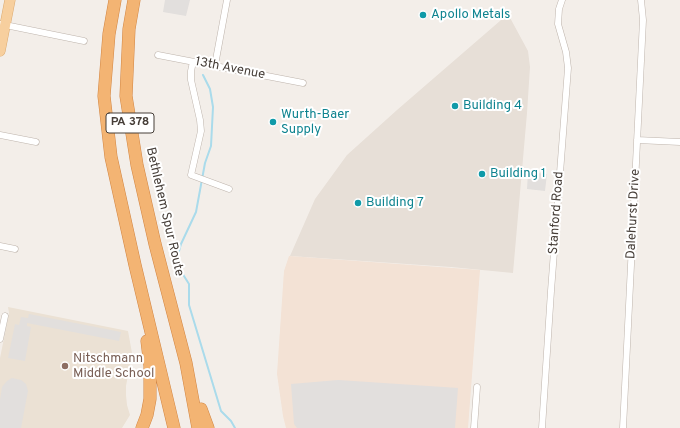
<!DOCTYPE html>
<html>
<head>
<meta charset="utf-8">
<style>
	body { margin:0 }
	canvas { display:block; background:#f3eee9 }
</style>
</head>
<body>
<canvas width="680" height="428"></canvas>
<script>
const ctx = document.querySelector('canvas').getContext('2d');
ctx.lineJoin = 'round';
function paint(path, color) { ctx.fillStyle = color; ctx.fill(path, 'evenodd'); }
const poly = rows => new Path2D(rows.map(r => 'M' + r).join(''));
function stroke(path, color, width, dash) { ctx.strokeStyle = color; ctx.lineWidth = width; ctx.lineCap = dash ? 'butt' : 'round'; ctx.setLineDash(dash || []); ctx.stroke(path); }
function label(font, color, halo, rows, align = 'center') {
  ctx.font = font + ' Overpass,sans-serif'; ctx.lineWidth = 4; ctx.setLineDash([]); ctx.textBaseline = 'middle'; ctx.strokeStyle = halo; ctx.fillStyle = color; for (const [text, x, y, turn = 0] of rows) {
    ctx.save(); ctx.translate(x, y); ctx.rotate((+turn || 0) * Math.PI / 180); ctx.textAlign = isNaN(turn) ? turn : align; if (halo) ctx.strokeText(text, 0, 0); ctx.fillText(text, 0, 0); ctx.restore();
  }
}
paint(poly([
	[508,14,528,51,530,67,527,113,513,273,451,267,290,256,315,199,347,155,397,110]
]), '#e7dfd7');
paint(poly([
	[289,256,480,270,468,428,286,428,283,416,277,374,284,271]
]), '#f3e2d5');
paint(poly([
	[8,307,128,331,132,353,126,386,126,395,127,405,130,415,122,428,0,428,0,358,9,313]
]), '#ebe1d4');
paint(poly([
	[165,0,190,0,186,16,163,12],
	[528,172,547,174,545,191,527,189],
	[29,314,121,332,119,341,27,323,27,326,31,327,25,361,8,358,15,324,19,325,21,317,28,318],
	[12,378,21,380,26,384,28,391,21,428,0,428,0,400,2,387,7,381],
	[338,380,458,388,455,428,297,428,294,424,291,384]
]), '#e2dfdd');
stroke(poly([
	[203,75,210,89,213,107,211,146,205,163,196,212,181,244,177,258,177,265,189,284,189,305,221,411,231,421,235,428]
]), '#aadbeb', 2);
const street = poly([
	[0,24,84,41],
	[158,55,303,83],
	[193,62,191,71,191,80,200,120,201,131,191,175,229,189],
	[215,65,227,0],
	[0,135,36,142],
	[637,140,680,142],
	[0,246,15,249],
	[0,339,5,316],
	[474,428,477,387],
	[542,428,551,291,568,68,566,52,558,24,559,9,562,0],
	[623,428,643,20,641,0]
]);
const primary = poly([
	[0,51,10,0]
]);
const highway = poly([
	[115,0,109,34,104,96,111,157,135,265,174,428],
	[134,0,129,29,126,96,137,165,155,244,186,363,198,428],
	[201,409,208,428],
	[142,428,147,415,150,399,150,366,147,341]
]);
stroke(street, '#beb4ac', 7);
stroke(primary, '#dba96f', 11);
stroke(highway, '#d28644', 13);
stroke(street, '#fff', 6);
stroke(primary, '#f7cf9e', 10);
stroke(highway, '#f3b473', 12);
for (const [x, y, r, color] of [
	[423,15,4,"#0f9aa8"],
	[455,106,4,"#0f9aa8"],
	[273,122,4,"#0f9aa8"],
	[482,174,4,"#0f9aa8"],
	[358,203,4,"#0f9aa8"],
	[65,366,4,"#8d6e63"]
]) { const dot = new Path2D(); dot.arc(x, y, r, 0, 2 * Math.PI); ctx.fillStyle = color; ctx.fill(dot); stroke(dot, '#fff', 1.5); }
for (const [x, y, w] of [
	[130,123,48]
]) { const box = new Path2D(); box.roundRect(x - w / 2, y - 10, w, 20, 3); ctx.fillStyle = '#fff'; ctx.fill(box); stroke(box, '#463e38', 1); }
label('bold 12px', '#463e38', null, [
	["PA 378",130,123]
]);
label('13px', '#0d838f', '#fff', [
	["Apollo Metals",431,15],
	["Building 4",463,106],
	["Wurth-Baer",281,115],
	["Supply",281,130],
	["Building 1",490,174],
	["Building 7",366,203]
], 'left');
label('13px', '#463e38', '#fff', [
	["13th Avenue",230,69,11],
	["Bethlehem Spur Route",164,212,77],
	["Stanford Road",557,213,-86],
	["Dalehurst Drive",634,214,-87]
]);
label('13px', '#785e54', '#fff', [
	["Nitschmann",73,359],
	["Middle School",73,374]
], 'left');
</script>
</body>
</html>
